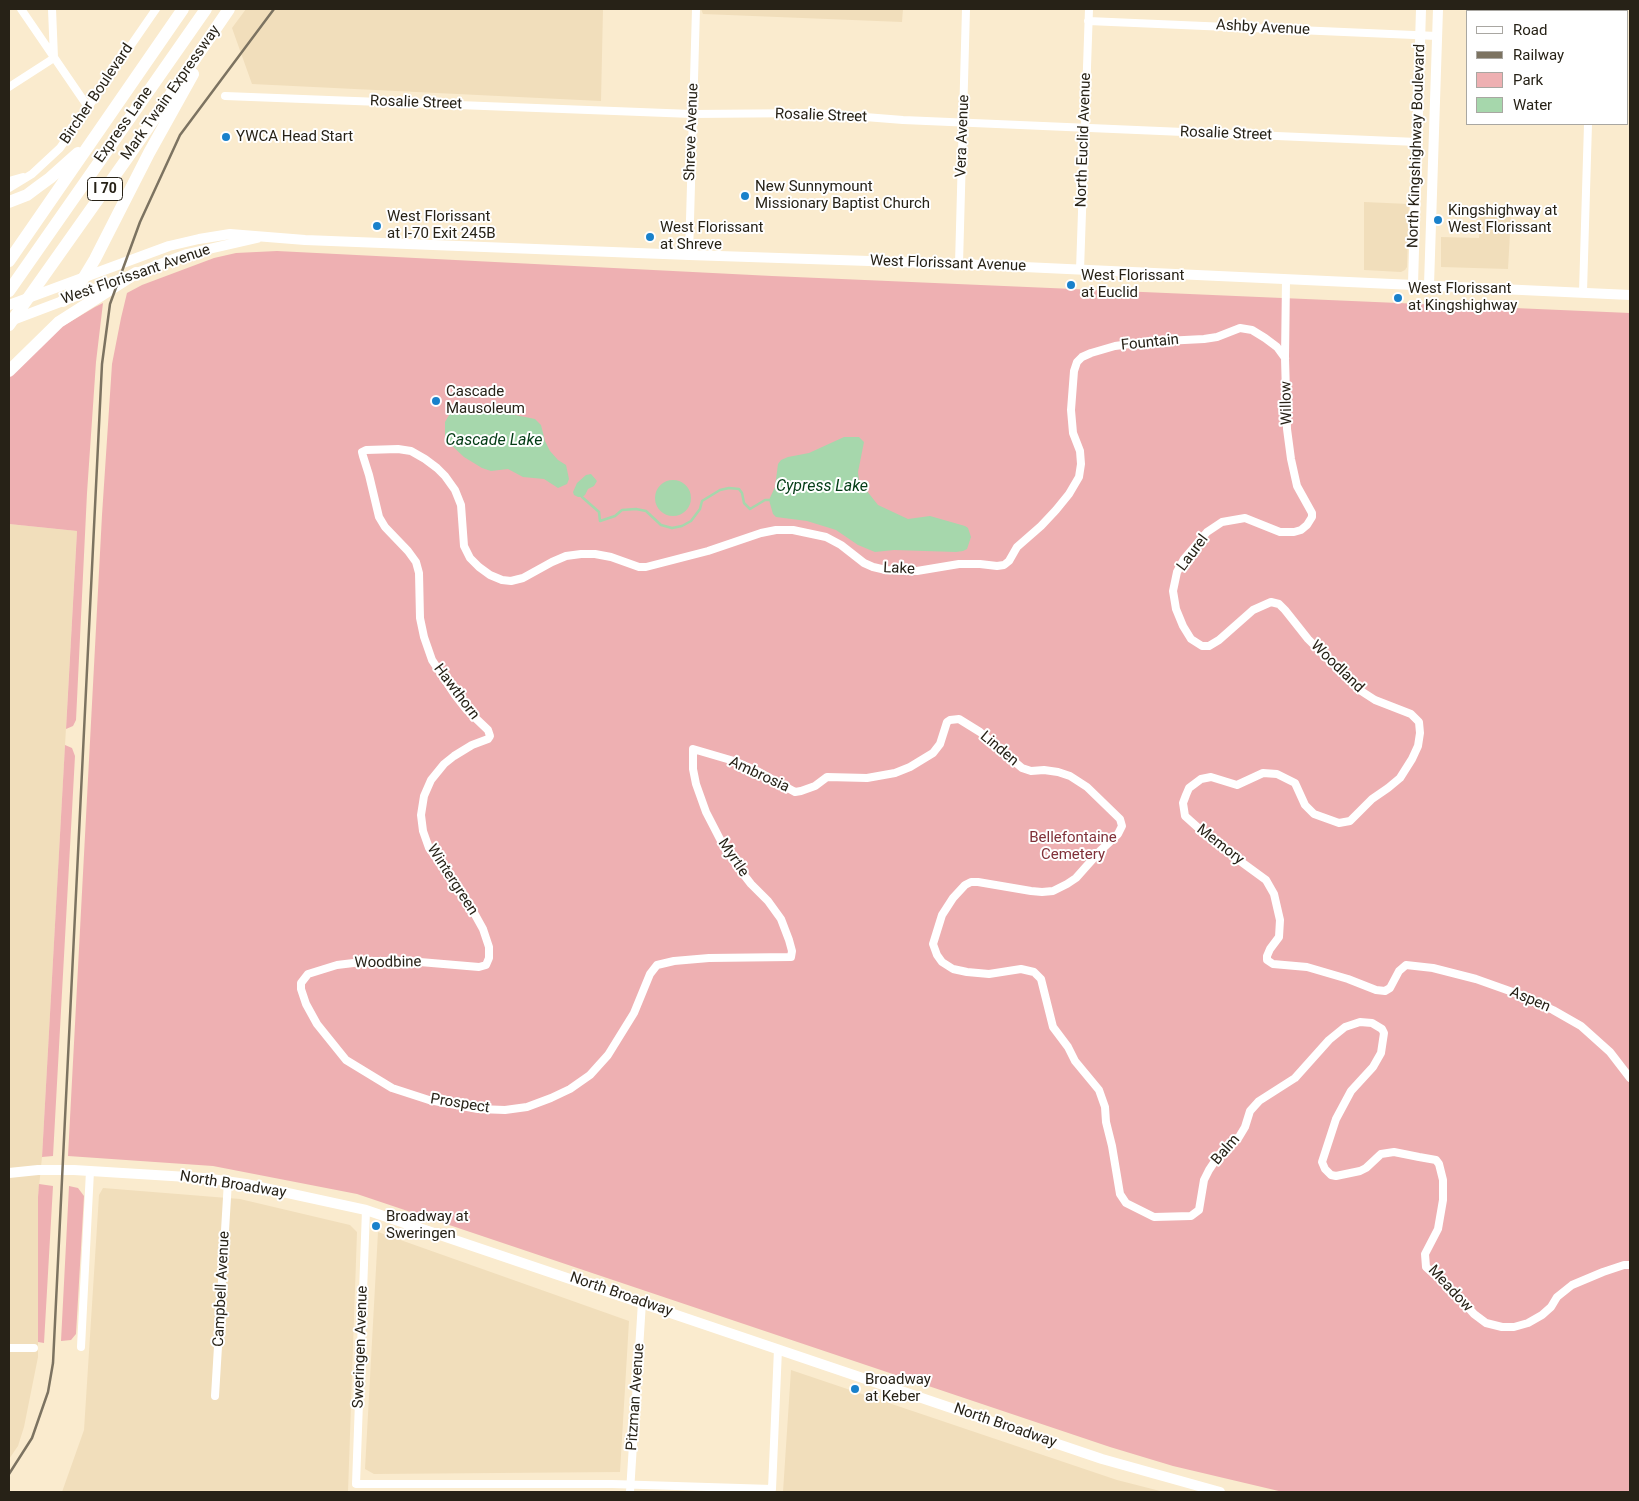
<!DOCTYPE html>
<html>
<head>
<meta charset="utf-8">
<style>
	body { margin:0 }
	#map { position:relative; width:1639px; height:1501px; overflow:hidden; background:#faebce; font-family:Roboto,sans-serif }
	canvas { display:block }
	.frame { position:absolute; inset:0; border:10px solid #272217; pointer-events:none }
	.legend { position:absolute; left:1466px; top:10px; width:162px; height:115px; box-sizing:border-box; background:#fff; border:1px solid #a9a7a2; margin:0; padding:6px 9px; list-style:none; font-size:15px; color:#272217 }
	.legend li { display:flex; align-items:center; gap:10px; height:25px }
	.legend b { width:25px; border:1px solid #a9a7a2 }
</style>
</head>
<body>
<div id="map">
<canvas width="1639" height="1501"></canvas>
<div class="frame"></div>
<ul class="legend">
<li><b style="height:6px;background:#fff"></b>Road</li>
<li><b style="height:6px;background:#7c7361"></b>Railway</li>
<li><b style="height:14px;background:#eeb0b2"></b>Park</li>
<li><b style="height:14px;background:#a6d7ac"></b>Water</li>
</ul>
</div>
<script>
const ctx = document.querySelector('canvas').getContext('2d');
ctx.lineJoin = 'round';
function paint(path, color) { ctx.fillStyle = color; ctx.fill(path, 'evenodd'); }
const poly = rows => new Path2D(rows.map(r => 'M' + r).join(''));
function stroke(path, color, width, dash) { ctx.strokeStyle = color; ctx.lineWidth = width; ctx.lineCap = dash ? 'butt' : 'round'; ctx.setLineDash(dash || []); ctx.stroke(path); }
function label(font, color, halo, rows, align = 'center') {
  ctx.font = font + ' Roboto,sans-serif'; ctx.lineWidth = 4; ctx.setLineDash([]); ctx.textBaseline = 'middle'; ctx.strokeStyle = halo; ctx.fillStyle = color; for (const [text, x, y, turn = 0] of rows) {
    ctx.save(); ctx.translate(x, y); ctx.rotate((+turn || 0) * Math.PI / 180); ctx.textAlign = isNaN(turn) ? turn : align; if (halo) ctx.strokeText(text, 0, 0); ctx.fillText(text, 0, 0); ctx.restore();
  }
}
paint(poly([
	[246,9,603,9,601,101,252,84,232,28],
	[701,9,903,9,902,22,703,14],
	[1364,202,1409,204,1407,267,1405,270,1401,272,1364,270],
	[1480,214,1511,215,1508,269,1441,267,1441,237,1479,238],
	[9,524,77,531,42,1157,38,1197,38,1357,24,1427,18,1446,9,1459],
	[103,1188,240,1199,350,1225,357,1232,348,1492,62,1492,84,1430,99,1195],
	[378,1232,629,1321,620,1472,374,1474,365,1469],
	[791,1370,1117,1480,1164,1492,783,1492]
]), '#f1debb');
paint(poly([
	[277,251,772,276,1630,313,1630,1492,1283,1492,1173,1466,1110,1447,357,1194,213,1166,68,1156,102,515,112,364,121,318,127,293,142,285,214,258,236,253],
	[103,303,96,362,87,493,76,720,73,726,66,729,77,531,9,524,9,376,53,332,95,307],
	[65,745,72,748,75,756,53,1156,42,1157],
	[39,1184,53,1186,44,1343,38,1342,38,1197],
	[69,1186,78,1188,84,1196,76,1334,71,1340,61,1341]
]), '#eeb0b2');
paint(poly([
	[461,407,481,408,535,419,541,425,545,441,550,451,558,460,566,465,569,479,567,484,558,488,544,479,523,477,508,469,491,471,482,468,464,457,448,442,445,435,445,422,452,410],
	[844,437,859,437,864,442,858,472,859,481,878,505,908,519,930,516,965,526,968,528,971,537,967,549,963,551,956,552,894,550,875,552,858,545,836,530,807,521,776,517,773,514,769,500,775,487,778,464,781,460,788,457,809,453],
	[591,474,597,481,594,486,588,489,585,495,582,497,578,497,574,495,573,492,577,483,586,475],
	'655 498a18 18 0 1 1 36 0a18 18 0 1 1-36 0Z'
]), '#a6d7ac');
stroke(poly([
	[582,497,599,512,600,521,615,516,622,510,636,509,646,511,661,525,672,528,682,526,691,521,700,509,702,501,720,490,729,488,739,489,742,493,744,503,750,509,765,500,769,500]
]), '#a6d7ac', 2.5);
stroke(poly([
	[21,9,88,107],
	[1592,11,1592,9],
	[1088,21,1437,36],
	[9,87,54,58,52,9],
	[225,96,692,114,814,113,903,120,1417,142],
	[9,181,23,177],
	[9,188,32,174,60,148,156,9],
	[689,255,696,9],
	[959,264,966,9],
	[1080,270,1089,9],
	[1286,280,1285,358,1287,429,1291,459,1297,486,1312,513,1312,517,1307,525,1301,530,1294,532,1280,532,1245,518,1222,522,1207,532,1184,559,1177,572,1173,591,1176,609,1183,626,1191,639,1202,646,1209,646,1219,640,1253,610,1271,602,1279,604,1285,610,1308,639,1358,689,1375,700,1411,714,1419,722,1420,733,1418,746,1412,759,1400,778,1388,788,1372,799,1350,821,1339,823,1314,814,1305,805,1295,783,1277,774,1263,773,1237,785,1211,777,1201,779,1189,788,1186,795,1183,803,1185,816,1214,842,1266,880,1274,894,1280,920,1279,937,1270,949,1267,956,1267,960,1273,964,1307,967,1348,979,1376,990,1385,991,1390,988,1399,971,1406,965,1433,968,1476,979,1521,995,1553,1010,1581,1026,1610,1052,1630,1078],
	[1583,292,1588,124],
	[1285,358,1277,347,1265,338,1252,330,1240,328,1217,337,1204,339,1145,342,1115,346,1091,353,1082,357,1077,362,1074,371,1071,410,1073,433,1080,451,1081,464,1079,477,1069,494,1056,510,1041,526,1017,547,1009,561,1004,565,997,566,980,564,959,564,917,571,886,570,873,567,864,563,841,545,826,537,793,530,776,530,761,533,708,551,646,567,639,567,611,557,595,554,581,554,566,556,552,562,523,578,511,581,502,580,490,575,479,567,470,558,464,546,461,505,455,490,445,476,437,468,425,459,411,451,398,449,366,450,362,452,363,456,369,475,379,517,385,527,408,551,416,562,419,573,420,618,424,637,432,660,455,695,466,709,488,730,490,736,488,739,472,745,454,756,444,764,431,780,424,796,421,815,423,831,429,848,468,902,483,929,489,947,489,958,486,965,479,967,408,961,370,961,337,965,308,974,301,983,301,989,306,1004,317,1024,346,1060,392,1088,429,1100,478,1109,505,1110,527,1107,551,1098,570,1089,590,1075,608,1055,634,1013,650,974,657,965,674,961,709,958,791,957,792,951,789,940,781,919,768,901,751,884,737,866,722,843,706,812,696,784,693,769,693,749,734,761,759,772,795,792,801,791,815,786,827,777,867,778,895,773,910,767,933,753,940,744,947,722,950,720,959,719,980,732,1022,768,1031,771,1044,770,1058,772,1070,776,1087,787,1120,819,1122,826,1118,834,1100,851,1076,878,1067,884,1053,891,1042,892,1031,891,978,882,971,882,965,885,953,898,942,915,933,944,937,955,942,962,953,969,967,972,989,974,1021,969,1034,972,1041,979,1053,1027,1068,1047,1075,1061,1099,1090,1105,1107,1106,1122,1112,1146,1120,1194,1126,1203,1154,1217,1191,1216,1199,1210,1204,1180,1209,1170,1219,1155,1239,1137,1245,1127,1250,1111,1259,1101,1295,1078,1329,1040,1345,1027,1360,1022,1372,1023,1382,1029,1384,1033,1381,1053,1373,1067,1351,1091,1336,1119,1322,1162,1325,1169,1331,1175,1336,1176,1360,1171,1366,1168,1381,1154,1394,1152,1419,1157,1436,1160,1439,1164,1443,1180,1443,1200,1438,1229,1425,1254,1426,1267,1457,1295,1474,1314,1486,1323,1502,1327,1514,1327,1528,1323,1542,1315,1551,1307,1557,1297,1572,1285,1603,1272,1624,1265,1630,1265],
	[366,1210,356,1484,612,1484,772,1489,778,1349],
	[81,1347,90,1171],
	[9,1348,34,1348],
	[215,1396,228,1181],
	[630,1492,642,1302]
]), '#fff', 8);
stroke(poly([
	[1413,284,1421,9],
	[1429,285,1438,9],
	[9,305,169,246,199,239,230,234,305,240,689,255,959,264,1630,295],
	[10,321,187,254,257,238],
	[9,1173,38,1170,74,1170,204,1178,246,1184,366,1210,1102,1459,1220,1492]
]), '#fff', 10);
stroke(poly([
	[9,202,27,195,39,186,50,178,78,153],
	[9,261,183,9],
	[9,291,206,9],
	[63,301,80,284,95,259,149,153,193,74],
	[9,325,128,157,229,9],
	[9,371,59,322,136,273]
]), '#fff', 12);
stroke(poly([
	[9,1474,32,1438,48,1392,53,1363,102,364,110,304,140,222,180,135,274,9]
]), '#7c7361', 2.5);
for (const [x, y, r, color] of [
	[226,137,5,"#1981cb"],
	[745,196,5,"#1981cb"],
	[1438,220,5,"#1981cb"],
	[377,226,5,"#1981cb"],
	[650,237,5,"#1981cb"],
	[1071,285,5,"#1981cb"],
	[1398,298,5,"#1981cb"],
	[436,401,5,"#1981cb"],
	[376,1226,5,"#1981cb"],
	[855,1389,5,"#1981cb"]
]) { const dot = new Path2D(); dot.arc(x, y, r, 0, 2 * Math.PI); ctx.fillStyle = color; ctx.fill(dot); stroke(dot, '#fff', 2); }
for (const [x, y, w] of [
	[105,189,35]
]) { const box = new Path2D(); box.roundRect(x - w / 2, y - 11.5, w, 23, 4); ctx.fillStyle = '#fff'; ctx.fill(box); stroke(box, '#272217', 1); }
label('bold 14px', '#272217', null, [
	["I 70",105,189]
]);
label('15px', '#272217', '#fff', [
	["Ashby Avenue",1263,28,3],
	["Mark Twain Expressway",171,93,-55],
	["Bircher Boulevard",97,94,-56],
	["Rosalie Street",416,103,2],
	["Rosalie Street",821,116,2],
	["Express Lane",124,125,-55],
	["Shreve Avenue",692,132,-88],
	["Rosalie Street",1226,134,2],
	["Vera Avenue",963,136,-88],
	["North Euclid Avenue",1084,140,-88],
	["North Kingshighway Boulevard",1417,146,-88],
	["West Florissant Avenue",948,264,2],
	["West Florissant Avenue",136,275,-19],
	["Fountain",1150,343,-6],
	["Willow",1287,403,-91],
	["Laurel",1193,553,-53],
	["Lake",899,569,3],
	["Woodland",1337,667,44],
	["Hawthorn",456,692,53],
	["Linden",999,749,40],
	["Ambrosia",759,775,25],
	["Memory",1220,845,38],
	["Myrtle",733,858,56],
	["Wintergreen",452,880,57],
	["Woodbine",388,963,-1],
	["Aspen",1530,1000,23],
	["Prospect",460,1104,9],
	["Balm",1226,1150,-49],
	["North Broadway",233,1185,9],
	["Campbell Avenue",222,1289,-87],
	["Meadow",1450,1289,47],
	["North Broadway",621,1295,19],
	["Sweringen Avenue",361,1347,-88],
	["Pitzman Avenue",636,1397,-86],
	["North Broadway",1005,1426,19]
]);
label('15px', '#272217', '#fff', [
	["YWCA Head Start",236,137],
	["New Sunnymount",755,187],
	["Missionary Baptist Church",755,204],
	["Kingshighway at",1448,211],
	["West Florissant",1448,228],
	["West Florissant",387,217],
	["at I-70 Exit 245B",387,234],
	["West Florissant",660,228],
	["at Shreve",660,245],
	["West Florissant",1081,276],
	["at Euclid",1081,293],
	["West Florissant",1408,289],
	["at Kingshighway",1408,306],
	["Cascade",446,392],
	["Mausoleum",446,409],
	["Broadway at",386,1217],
	["Sweringen",386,1234],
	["Broadway",865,1380],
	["at Keber",865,1397]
], 'left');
label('15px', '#803139', '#fff', [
	["Bellefontaine",1073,838],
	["Cemetery",1073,855]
]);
label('italic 16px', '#033c15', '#fff', [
	["Cascade Lake",494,441],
	["Cypress Lake",822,487]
]);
</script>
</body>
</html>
